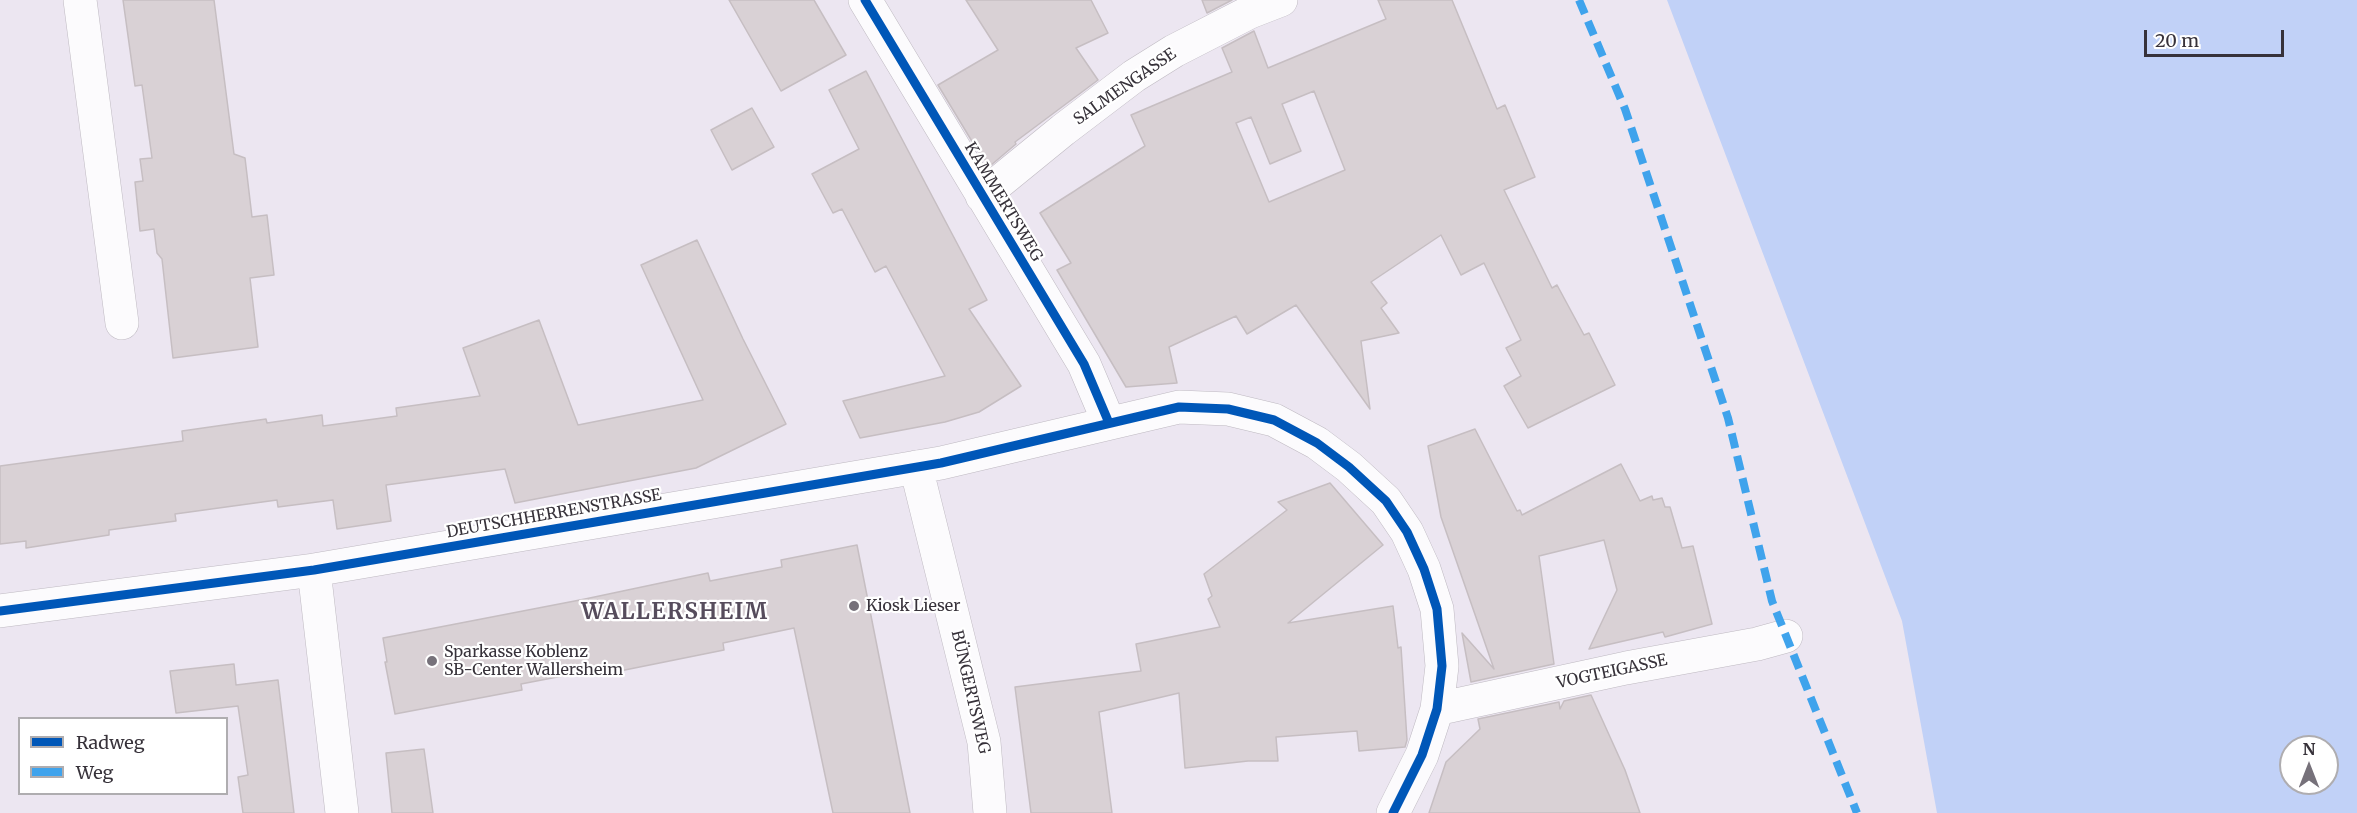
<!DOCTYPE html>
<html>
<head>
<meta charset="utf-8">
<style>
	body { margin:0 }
	#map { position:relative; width:2357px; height:813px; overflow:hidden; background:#ece6f1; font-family:Merriweather,serif }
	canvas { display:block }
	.legend { position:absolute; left:18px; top:717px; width:210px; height:78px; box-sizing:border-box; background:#fff; border:2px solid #afadb0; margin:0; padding:8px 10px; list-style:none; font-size:18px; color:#37323a }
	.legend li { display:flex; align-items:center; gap:12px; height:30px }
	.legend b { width:30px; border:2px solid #afadb0 }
	.north { position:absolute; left:2279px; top:735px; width:60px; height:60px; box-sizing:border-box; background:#fff; border:2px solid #afadb0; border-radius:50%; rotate:0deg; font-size:16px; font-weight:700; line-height:24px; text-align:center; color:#37323a }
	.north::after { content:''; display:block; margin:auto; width:21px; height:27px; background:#76717a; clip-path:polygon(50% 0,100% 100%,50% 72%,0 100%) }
	.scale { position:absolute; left:2144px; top:30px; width:140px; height:27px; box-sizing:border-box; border:3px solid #37323a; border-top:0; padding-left:8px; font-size:18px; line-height:21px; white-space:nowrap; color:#37323a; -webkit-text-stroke:4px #fff; paint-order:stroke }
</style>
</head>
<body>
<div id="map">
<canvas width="2357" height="813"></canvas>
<ul class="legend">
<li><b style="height:8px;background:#0057b8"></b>Radweg</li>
<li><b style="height:8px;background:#3fa3ec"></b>Weg</li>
</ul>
<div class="north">N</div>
<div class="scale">20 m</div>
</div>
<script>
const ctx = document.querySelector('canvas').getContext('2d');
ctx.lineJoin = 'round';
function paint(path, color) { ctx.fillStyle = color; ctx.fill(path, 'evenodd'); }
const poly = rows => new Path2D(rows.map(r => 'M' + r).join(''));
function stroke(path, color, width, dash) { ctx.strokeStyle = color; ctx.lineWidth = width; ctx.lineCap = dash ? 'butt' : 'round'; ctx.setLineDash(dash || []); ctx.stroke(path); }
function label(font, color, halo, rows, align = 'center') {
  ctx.font = font + ' Merriweather,serif'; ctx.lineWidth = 4.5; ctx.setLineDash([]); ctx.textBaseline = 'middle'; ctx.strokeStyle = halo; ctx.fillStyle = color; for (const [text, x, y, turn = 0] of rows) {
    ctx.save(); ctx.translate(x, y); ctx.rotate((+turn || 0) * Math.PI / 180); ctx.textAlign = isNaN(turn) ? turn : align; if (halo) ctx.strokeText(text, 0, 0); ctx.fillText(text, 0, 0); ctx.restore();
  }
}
paint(poly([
	[1667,0,2357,0,2357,813,1937,813,1902,621],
	[2291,747,2327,747,2327,783,2291,783]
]), '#c1d1f7');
const building = poly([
	[123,0,214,0,234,154,245,158,252,217,267,215,274,275,250,278,258,347,173,358,162,259,157,253,154,229,140,231,135,182,143,181,140,159,152,158,142,85,135,86,123,0],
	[729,0,814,0,846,55,781,91,729,0],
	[966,0,1091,0,1108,33,1076,48,1098,80,1015,142,1016,144,990,166,976,148,938,85,998,50,966,0],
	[1202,0,1232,0,1207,13,1202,0],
	[1378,0,1452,0,1497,109,1505,105,1535,177,1504,190,1552,288,1557,285,1584,335,1589,333,1615,385,1528,428,1504,386,1521,376,1506,348,1521,340,1484,263,1461,275,1441,235,1371,282,1387,303,1381,308,1399,333,1361,341,1370,409,1296,305,1247,334,1236,316,1169,347,1177,383,1126,387,1057,270,1071,263,1040,213,1145,146,1131,115,1232,72,1222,48,1254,31,1268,68,1386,19,1378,0],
	[1314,91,1345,170,1269,202,1236,123,1251,117,1270,164,1301,151,1282,104,1314,91],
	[866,71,987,300,969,309,1021,386,979,412,945,422,860,438,843,401,945,376,886,266,875,272,842,209,833,213,812,174,859,149,829,90,866,71],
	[752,108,774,147,732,170,711,130,752,108],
	[697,240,743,339,786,424,696,468,515,503,505,469,386,485,391,521,337,529,333,500,278,507,277,500,175,514,176,521,109,530,109,535,26,548,26,541,0,544,0,466,183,441,182,431,266,419,267,423,322,415,323,426,397,416,396,408,480,396,463,348,539,320,578,425,703,400,641,265,697,240],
	[1475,429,1517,511,1520,510,1522,515,1621,464,1640,501,1652,496,1653,500,1662,498,1665,507,1670,507,1682,548,1693,546,1712,624,1665,637,1663,632,1589,649,1617,590,1604,540,1539,556,1554,664,1471,682,1462,633,1494,669,1441,517,1428,446,1475,429],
	[1330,483,1383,545,1288,623,1393,606,1398,648,1401,647,1407,740,1405,747,1359,751,1357,731,1276,737,1278,761,1248,761,1185,768,1179,693,1099,712,1112,813,1031,813,1015,687,1141,671,1136,644,1220,627,1208,599,1212,596,1204,574,1287,510,1278,502,1330,483],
	[857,545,910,813,833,813,794,628,723,643,724,650,600,675,599,669,521,684,522,690,395,714,385,662,387,662,383,638,585,599,708,573,710,581,782,567,781,560,857,545],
	[234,664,236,685,278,680,294,813,243,813,238,777,248,775,238,706,176,713,170,671,234,664],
	[1591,695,1625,770,1640,813,1429,813,1446,762,1480,729,1478,719,1559,702,1560,709,1564,701,1591,695],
	[424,749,433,813,392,813,386,753,424,749]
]);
paint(building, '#d9d1d5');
stroke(building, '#c6bec2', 1.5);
const minor = poly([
	[80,0,122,323],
	[865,0,1084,364,1109,423],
	[982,196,1063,130,1134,76,1174,51,1250,12,1281,0],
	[916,467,984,742,990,813],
	[314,570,342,813],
	[0,611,314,570,941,463,1179,407,1228,409,1274,420,1317,443,1349,467,1386,501,1407,532,1424,569,1437,609,1442,666,1437,709,1422,755,1393,813],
	[1437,709,1626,668,1757,644,1786,636]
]);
stroke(minor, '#beb9c1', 34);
stroke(minor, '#fcfbfd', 33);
stroke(poly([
	[1579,0,1625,109,1728,418,1772,601,1857,813]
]), '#3fa3ec', 8, [15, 8]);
stroke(poly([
	[865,0,1084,364,1109,423],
	[0,611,314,570,941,463,1179,407,1228,409,1274,420,1317,443,1349,467,1386,501,1407,532,1424,569,1437,609,1442,666,1437,709,1422,755,1393,813]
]), '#0057b8', 9);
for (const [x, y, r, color] of [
	[854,606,6,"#76717a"],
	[432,661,6,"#76717a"]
]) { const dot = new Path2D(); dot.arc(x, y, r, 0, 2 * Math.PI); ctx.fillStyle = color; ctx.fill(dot); stroke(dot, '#fff', 2); }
label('16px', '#37323a', '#fff', [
	["SALMENGASSE",1125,87,-35],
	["KAMMERTSWEG",1003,202,59],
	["DEUTSCHHERRENSTRASSE",554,514,-10],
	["VOGTEIGASSE",1612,672,-12],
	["BÜNGERTSWEG",970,692,77]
]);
label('16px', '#37323a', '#fff', [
	["Kiosk Lieser",866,606],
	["Sparkasse Koblenz",444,652],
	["SB-Center Wallersheim",444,670]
], 'left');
ctx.letterSpacing = '1.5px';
label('bold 22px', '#564c5c', '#fff', [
	["WALLERSHEIM",675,613]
]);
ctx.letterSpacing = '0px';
</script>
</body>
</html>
